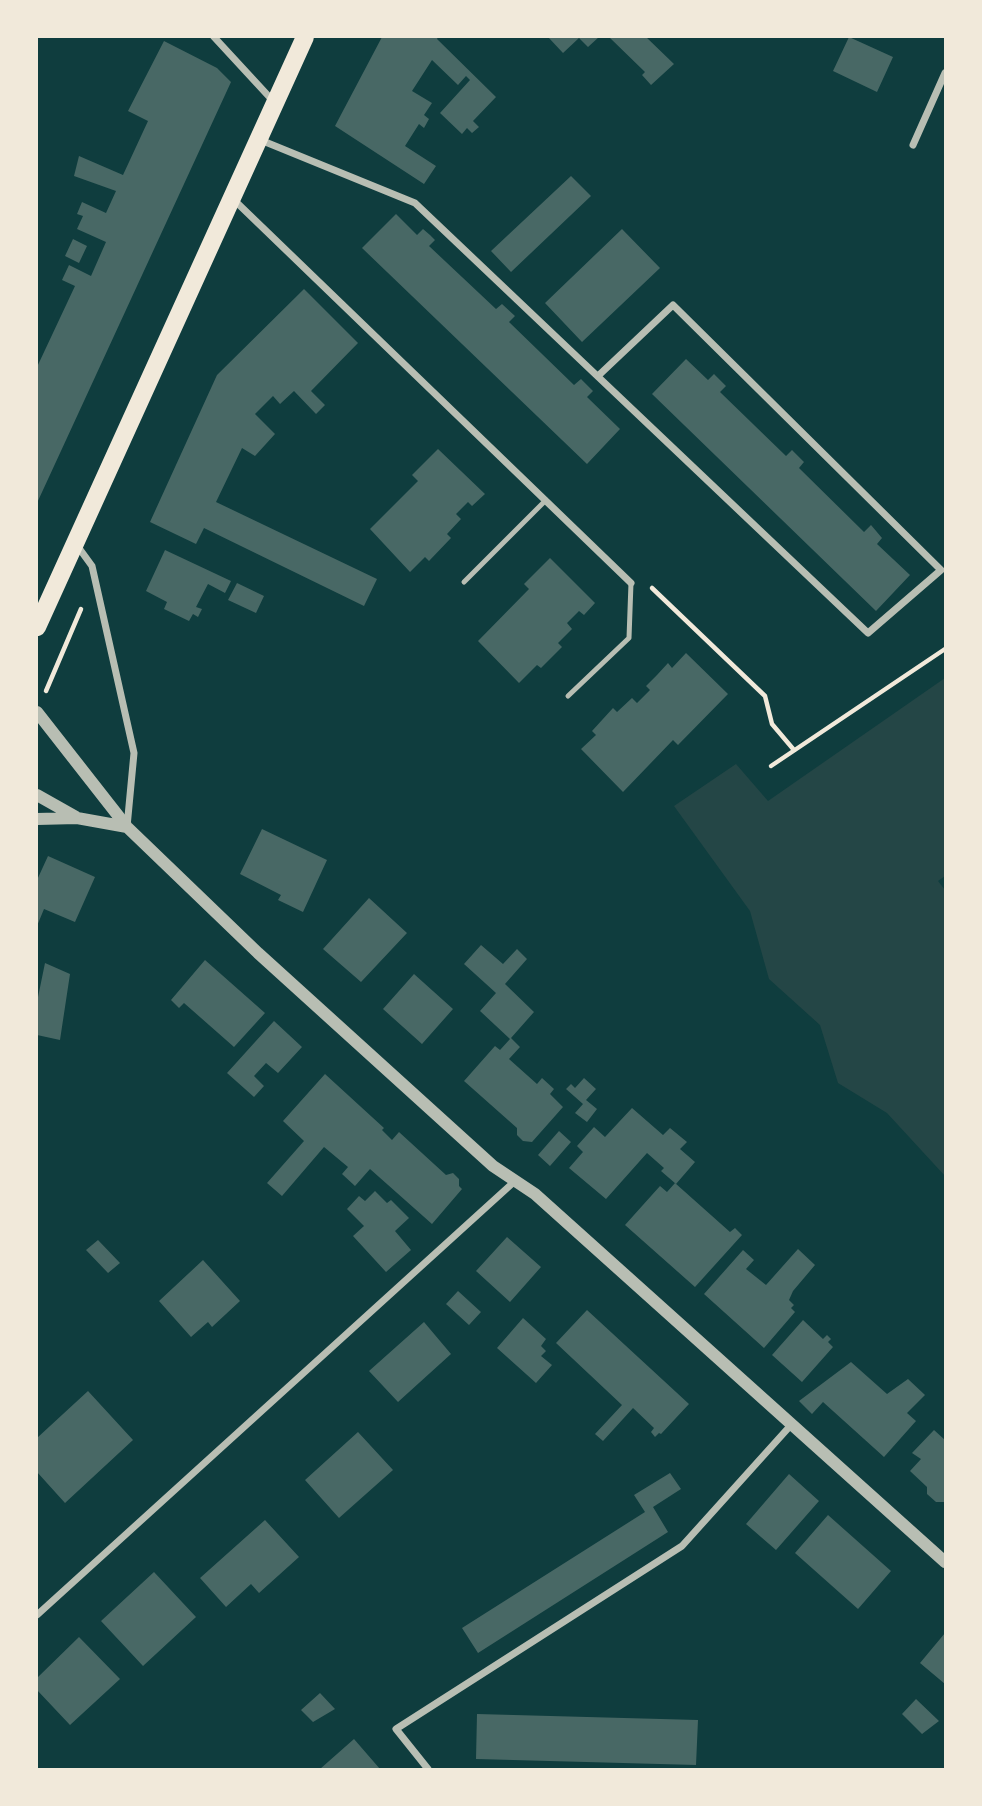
<!DOCTYPE html>
<html>
<head>
<meta charset="utf-8">
<style>
	body { margin:0 }
	#map { position:relative; width:982px; height:1806px; overflow:hidden; background:#0f3d3e; font-family:"Source Sans 3",sans-serif }
	canvas { display:block }
	.frame { position:absolute; inset:0; border:38px solid #f1e9da; pointer-events:none }
</style>
</head>
<body>
<div id="map">
<canvas width="982" height="1806"></canvas>
<div class="frame"></div>
</div>
<script>
const ctx = document.querySelector('canvas').getContext('2d');
ctx.lineJoin = 'round';
function paint(path, color) { ctx.fillStyle = color; ctx.fill(path, 'evenodd'); }
const poly = rows => new Path2D(rows.map(r => 'M' + r).join(''));
function stroke(path, color, width, dash) { ctx.strokeStyle = color; ctx.lineWidth = width; ctx.lineCap = dash ? 'butt' : 'round'; ctx.setLineDash(dash || []); ctx.stroke(path); }
paint(poly([
	[945,678,945,876,938,881,945,890,945,1176,887,1113,838,1083,820,1025,769,979,750,911,674,806,736,764,768,801]
]), '#244646');
paint(poly([
	[382,37,438,37,437,39,496,97,473,121,479,127,472,133,467,128,462,134,440,113,470,80,466,76,458,85,432,60,412,91,432,103,424,115,429,119,424,128,419,124,405,146,436,166,424,184,335,126],
	[548,37,599,37,588,47,579,38,563,53],
	[609,37,646,37,674,64,651,85,642,75,645,72],
	[849,37,893,57,877,92,833,71],
	[164,41,217,68,231,82,37,503,37,367,75,286,62,280,69,265,91,276,106,242,77,229,83,216,77,214,82,202,106,213,116,191,74,176,79,156,123,175,148,121,128,111],
	[571,176,591,196,511,272,491,251],
	[396,214,417,235,423,229,430,235,435,240,429,246,496,309,502,304,515,316,509,322,574,385,581,379,593,391,587,397,620,429,587,464,362,248],
	[622,229,660,268,582,342,545,303],
	[73,239,87,246,79,263,65,256],
	[304,289,358,343,311,391,325,405,316,414,294,391,280,404,273,396,255,414,275,434,255,456,242,448,216,502,377,579,364,606,204,528,196,544,150,522,217,375],
	[686,359,708,380,714,374,726,386,720,392,786,456,792,450,804,462,799,468,864,532,871,525,882,538,877,544,910,575,876,611,652,394],
	[438,449,485,494,472,506,468,502,456,514,461,519,447,534,451,538,429,561,425,557,410,572,370,529,418,481,412,475],
	[165,550,231,581,225,593,208,584,196,607,202,609,198,617,193,614,189,621,164,609,167,602,146,591],
	[550,558,595,603,584,615,579,611,567,623,572,629,558,643,562,647,541,668,537,665,519,683,478,641,529,589,524,584],
	[237,583,264,596,256,613,228,600],
	[686,653,728,694,678,745,673,740,623,792,581,749,596,735,592,731,613,708,617,712,632,698,637,703,650,690,646,686,657,675,668,663,672,668],
	[262,829,327,860,303,912,278,900,281,895,240,874],
	[48,856,95,877,75,922,44,909,37,926,37,880],
	[369,898,407,933,361,982,323,949],
	[481,945,503,964,517,949,527,959,505,984,534,1012,511,1038,520,1047,509,1059,537,1084,542,1078,554,1089,550,1094,563,1107,532,1142,523,1141,517,1135,517,1128,464,1081,495,1046,500,1050,510,1039,480,1011,496,993,464,964],
	[205,960,265,1013,234,1047,184,1003,179,1008,171,1000],
	[45,963,70,974,60,1040,37,1035,37,1002],
	[414,974,453,1009,422,1044,383,1009],
	[274,1021,302,1047,278,1073,266,1063,254,1076,264,1086,254,1097,227,1073],
	[325,1074,384,1128,382,1130,392,1140,399,1132,446,1175,453,1173,459,1179,459,1186,462,1189,432,1224,370,1169,355,1186,342,1174,348,1167,324,1147,282,1196,267,1183,304,1141,283,1121],
	[584,1078,596,1089,586,1100,597,1109,587,1122,575,1113,583,1104,566,1089,571,1084,575,1088],
	[632,1108,663,1135,670,1128,687,1142,680,1149,695,1162,676,1184,661,1171,664,1168,647,1153,606,1199,569,1168,583,1152,577,1146,594,1127,605,1137],
	[559,1131,571,1142,550,1166,538,1155],
	[675,1183,730,1232,735,1228,742,1235,695,1287,625,1225,660,1186,667,1192],
	[375,1191,387,1203,391,1200,409,1218,395,1231,411,1250,386,1272,353,1236,364,1226,347,1209,359,1196,365,1201],
	[507,1237,541,1267,510,1302,476,1271],
	[98,1240,120,1263,108,1273,86,1250],
	[798,1249,815,1265,793,1291,789,1300,794,1305,791,1308,795,1312,764,1348,704,1294,743,1250,754,1260,746,1269,766,1285],
	[203,1260,240,1301,212,1327,208,1322,191,1337,159,1301],
	[458,1291,481,1312,469,1325,446,1304],
	[587,1310,689,1404,661,1434,659,1433,655,1437,651,1432,654,1428,633,1408,603,1441,595,1434,622,1405,556,1343],
	[523,1318,546,1339,541,1346,546,1351,541,1356,552,1365,536,1383,497,1348],
	[803,1320,823,1339,827,1335,831,1339,828,1342,833,1347,802,1382,772,1355],
	[424,1322,451,1354,398,1402,369,1371],
	[851,1362,887,1394,908,1379,925,1395,907,1413,916,1421,884,1457,823,1402,812,1414,799,1401],
	[88,1391,133,1440,65,1503,37,1472,37,1438],
	[934,1430,945,1440,945,1502,936,1502,927,1494,927,1487,910,1471,921,1459,912,1453],
	[358,1432,393,1470,339,1518,305,1480],
	[670,1473,681,1489,653,1507,668,1532,478,1653,462,1628,645,1512,634,1495],
	[789,1474,819,1501,776,1550,746,1524],
	[828,1515,891,1571,858,1609,795,1553],
	[265,1520,299,1557,259,1593,251,1584,226,1607,200,1578],
	[154,1572,196,1617,143,1666,101,1621],
	[945,1633,945,1684,920,1663],
	[79,1637,120,1679,70,1725,37,1690,37,1678],
	[320,1693,335,1709,313,1722,301,1710],
	[916,1699,939,1721,922,1734,902,1714],
	[477,1714,698,1720,696,1765,476,1759],
	[354,1739,380,1769,320,1769]
]), '#486865');
stroke(poly([
	[652,588,765,696,772,724,794,750],
	[46,691,81,609],
	[771,766,945,649]
]), '#f1e9da', 4.5);
stroke(poly([
	[464,582,546,500],
	[568,696,629,638,631,583]
]), '#b8beb3', 5);
stroke(poly([
	[214,37,274,102],
	[258,139,415,203,868,633,941,570,673,305,598,376],
	[913,145,945,73],
	[232,198,631,583],
	[76,544,92,566,134,753,127,827],
	[37,1615,515,1181],
	[428,1769,396,1729,682,1546,791,1425]
]), '#b8beb3', 7);
stroke(poly([
	[37,712,127,827,258,953,493,1166,535,1194,945,1562],
	[37,795,76,817],
	[37,819,77,818,127,827]
]), '#b8beb3', 12);
stroke(poly([
	[37,627,305,37]
]), '#f1e9da', 18);
</script>
</body>
</html>
